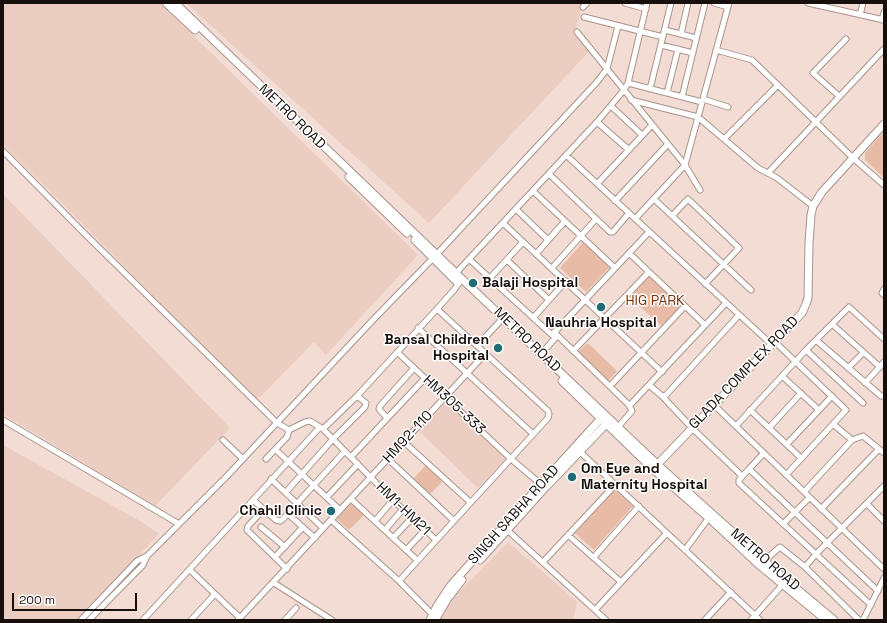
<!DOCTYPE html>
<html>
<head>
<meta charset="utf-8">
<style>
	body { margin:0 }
	#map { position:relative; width:887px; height:623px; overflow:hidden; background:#f2dcd3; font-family:"Space Grotesk",sans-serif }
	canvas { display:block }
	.frame { position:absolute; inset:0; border:4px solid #170f0c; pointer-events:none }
	.scale { position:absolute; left:12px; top:593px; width:125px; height:18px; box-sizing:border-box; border:2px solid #170f0c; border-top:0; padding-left:5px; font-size:12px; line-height:14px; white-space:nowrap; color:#170f0c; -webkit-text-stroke:3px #fff; paint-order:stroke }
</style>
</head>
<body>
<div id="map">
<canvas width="887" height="623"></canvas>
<div class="frame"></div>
<div class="scale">200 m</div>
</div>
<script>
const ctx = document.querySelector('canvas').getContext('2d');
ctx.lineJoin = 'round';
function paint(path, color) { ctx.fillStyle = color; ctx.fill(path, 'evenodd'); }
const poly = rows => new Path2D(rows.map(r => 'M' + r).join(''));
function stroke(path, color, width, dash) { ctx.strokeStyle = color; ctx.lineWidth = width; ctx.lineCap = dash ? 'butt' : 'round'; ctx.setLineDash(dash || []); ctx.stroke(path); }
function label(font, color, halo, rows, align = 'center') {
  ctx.font = font + ' "Space Grotesk",sans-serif'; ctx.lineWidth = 3; ctx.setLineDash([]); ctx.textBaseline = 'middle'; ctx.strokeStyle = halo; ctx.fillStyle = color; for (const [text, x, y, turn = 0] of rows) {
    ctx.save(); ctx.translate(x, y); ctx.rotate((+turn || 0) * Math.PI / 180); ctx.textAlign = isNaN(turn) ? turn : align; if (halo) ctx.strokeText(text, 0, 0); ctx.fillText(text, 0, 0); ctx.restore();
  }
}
paint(poly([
	[3,3,160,3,418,255,326,355,314,342,257,400,3,144],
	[186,3,588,3,581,10,576,30,593,47,429,223],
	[3,194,230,428,155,506,3,414],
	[448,401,507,457,478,488,419,431],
	[3,445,140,521,159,534,78,620,3,620],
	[508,542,577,602,573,620,440,620,451,600]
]), '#ebcdc1');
paint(poly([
	[884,132,884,178,865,160,865,153],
	[583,242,610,267,586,292,560,268],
	[649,276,681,306,661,326,630,297],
	[588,343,617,371,608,381,578,352],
	[427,464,444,480,430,494,413,479],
	[615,490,633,506,594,550,575,533],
	[353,501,366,513,349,530,337,519]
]), '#e8bba7');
const street = poly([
	[625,3,646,9],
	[714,3,728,7],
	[808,3,884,20],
	[583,7,587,3],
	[860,15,863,3],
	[584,17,663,37],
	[882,20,884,12],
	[665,30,696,38],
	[577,32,685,165,700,190],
	[681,34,688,3],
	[661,45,693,53],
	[716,50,752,60,853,158,884,185],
	[628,83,702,102],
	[650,89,671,3],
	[667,93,678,49],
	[839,96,813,73,846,39],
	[682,97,705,3],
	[703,99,728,107],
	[631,100,698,117,758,168,777,178,813,206],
	[611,106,642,135],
	[597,122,629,150],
	[724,139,778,85],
	[3,151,83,232,277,423,289,430,305,422,310,421,323,429,393,500,436,540],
	[566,155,771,344],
	[768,173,884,49],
	[549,174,610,232,613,232,629,213],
	[597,184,652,125],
	[533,191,615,268],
	[654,199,751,290],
	[615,201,668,144],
	[516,209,548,240],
	[672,216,688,199,739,248,705,284],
	[635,219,685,165,729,3],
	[503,223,662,372],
	[629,253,705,325],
	[536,254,565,221],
	[469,259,552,335,649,232],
	[507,260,549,300],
	[552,268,596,219],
	[456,273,597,122,624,90,628,83,647,3],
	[490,278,523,242],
	[884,289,882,293,884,295],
	[533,318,566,281],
	[832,324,880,367],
	[418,328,533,434],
	[554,332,628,404,630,405,726,303],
	[816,340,881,396,884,396],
	[774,341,846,410,786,475],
	[477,346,503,318],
	[806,350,863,403],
	[573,351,649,272],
	[397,352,510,458,543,486],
	[541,354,557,336],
	[848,368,863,353],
	[782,376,819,410,832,396],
	[865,383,884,362],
	[649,385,662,396,666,395,739,315],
	[610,386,685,306],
	[662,396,692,428,742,476],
	[714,405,884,569],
	[750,410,801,458],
	[387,418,379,409,380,406,414,368],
	[3,420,179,524],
	[833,424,852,440],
	[736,426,806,350,849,307,884,339],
	[618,427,632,411,629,405],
	[769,428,801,393],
	[323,429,357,396,437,309,454,290,462,279],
	[223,440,243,459],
	[403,441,470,502],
	[787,444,819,410],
	[276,450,340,510],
	[578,450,760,620],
	[351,457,425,378],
	[266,459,287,437,289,430],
	[388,459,453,520],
	[749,469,764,453],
	[271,479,323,528],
	[286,492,333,439,365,407,366,403,357,396],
	[804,492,852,440,863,436,879,449],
	[327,497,358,464],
	[351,499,417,560],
	[253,500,276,520,280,521,282,520,345,451],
	[867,504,884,521],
	[264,509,248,526,247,530,287,569],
	[821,509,879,449,884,453],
	[288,514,315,538],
	[331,520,399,581,432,614],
	[375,521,393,500],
	[783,524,809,498],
	[261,527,285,547],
	[505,528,606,620],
	[385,530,403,509],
	[568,535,621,582],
	[393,538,412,518],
	[406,550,425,530],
	[685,550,711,515],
	[275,557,303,527],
	[594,557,639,506],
	[764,561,780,547,805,567],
	[543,562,615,485],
	[190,570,240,618],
	[399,581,548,418,549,414,548,411,437,309],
	[274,583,332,620],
	[871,605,739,483,739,480,749,469,878,591],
	[595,610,667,533],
	[81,620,137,561,147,556,228,475,372,321,437,254,597,82,607,69,618,26],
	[89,620,143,565,147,556],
	[143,620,320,427],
	[191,620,215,594],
	[238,620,485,354],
	[285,620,296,608],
	[705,620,731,592],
	[751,620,784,583],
	[859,620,805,567,816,554,884,486],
	[863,620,884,578]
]);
const secondary = poly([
	[166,3,195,30],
	[175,3,462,279,658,465,786,580,834,620],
	[349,177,407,233],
	[415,240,456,281],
	[562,381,653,469,709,518,758,564,826,620],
	[655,467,802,313,806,304,808,298,809,243,811,215,813,206,822,192,884,124],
	[480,560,545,488,609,421],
	[430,620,437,606,451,585,524,503,604,415],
	[435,620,448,598,462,580]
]);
stroke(street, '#a8948c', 7);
stroke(secondary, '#a8948c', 9);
stroke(street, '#fff', 5);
stroke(secondary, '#fff', 7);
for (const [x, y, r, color] of [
	[473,283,5,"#216c74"],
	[601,307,5,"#216c74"],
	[498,348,5,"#216c74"],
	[572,477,5,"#216c74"],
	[331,511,5,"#216c74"]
]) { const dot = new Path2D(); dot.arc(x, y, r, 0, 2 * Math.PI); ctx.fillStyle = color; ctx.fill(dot); stroke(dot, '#fff', 1.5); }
label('14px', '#170f0c', '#fff', [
	["METRO ROAD",292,117,44],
	["METRO ROAD",527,340,44],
	["GLADA COMPLEX ROAD",744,373,-46],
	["HM305-333",454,405,43],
	["HM92-110",408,437,-47],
	["HM1-HM21",403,509,44],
	["SINGH SABHA ROAD",514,515,-48],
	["METRO ROAD",765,560,41]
]);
label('bold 14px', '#170f0c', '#fff', [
	["Balaji Hospital",482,283],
	["Nauhria Hospital",601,323,"center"],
	["Bansal Children",489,340,"right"],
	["Hospital",489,356,"right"],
	["Om Eye and",581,469],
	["Maternity Hospital",581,485],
	["Chahil Clinic",322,511,"right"]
], 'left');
label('14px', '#7c3207', '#fff', [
	["HIG PARK",655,301]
]);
</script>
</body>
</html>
